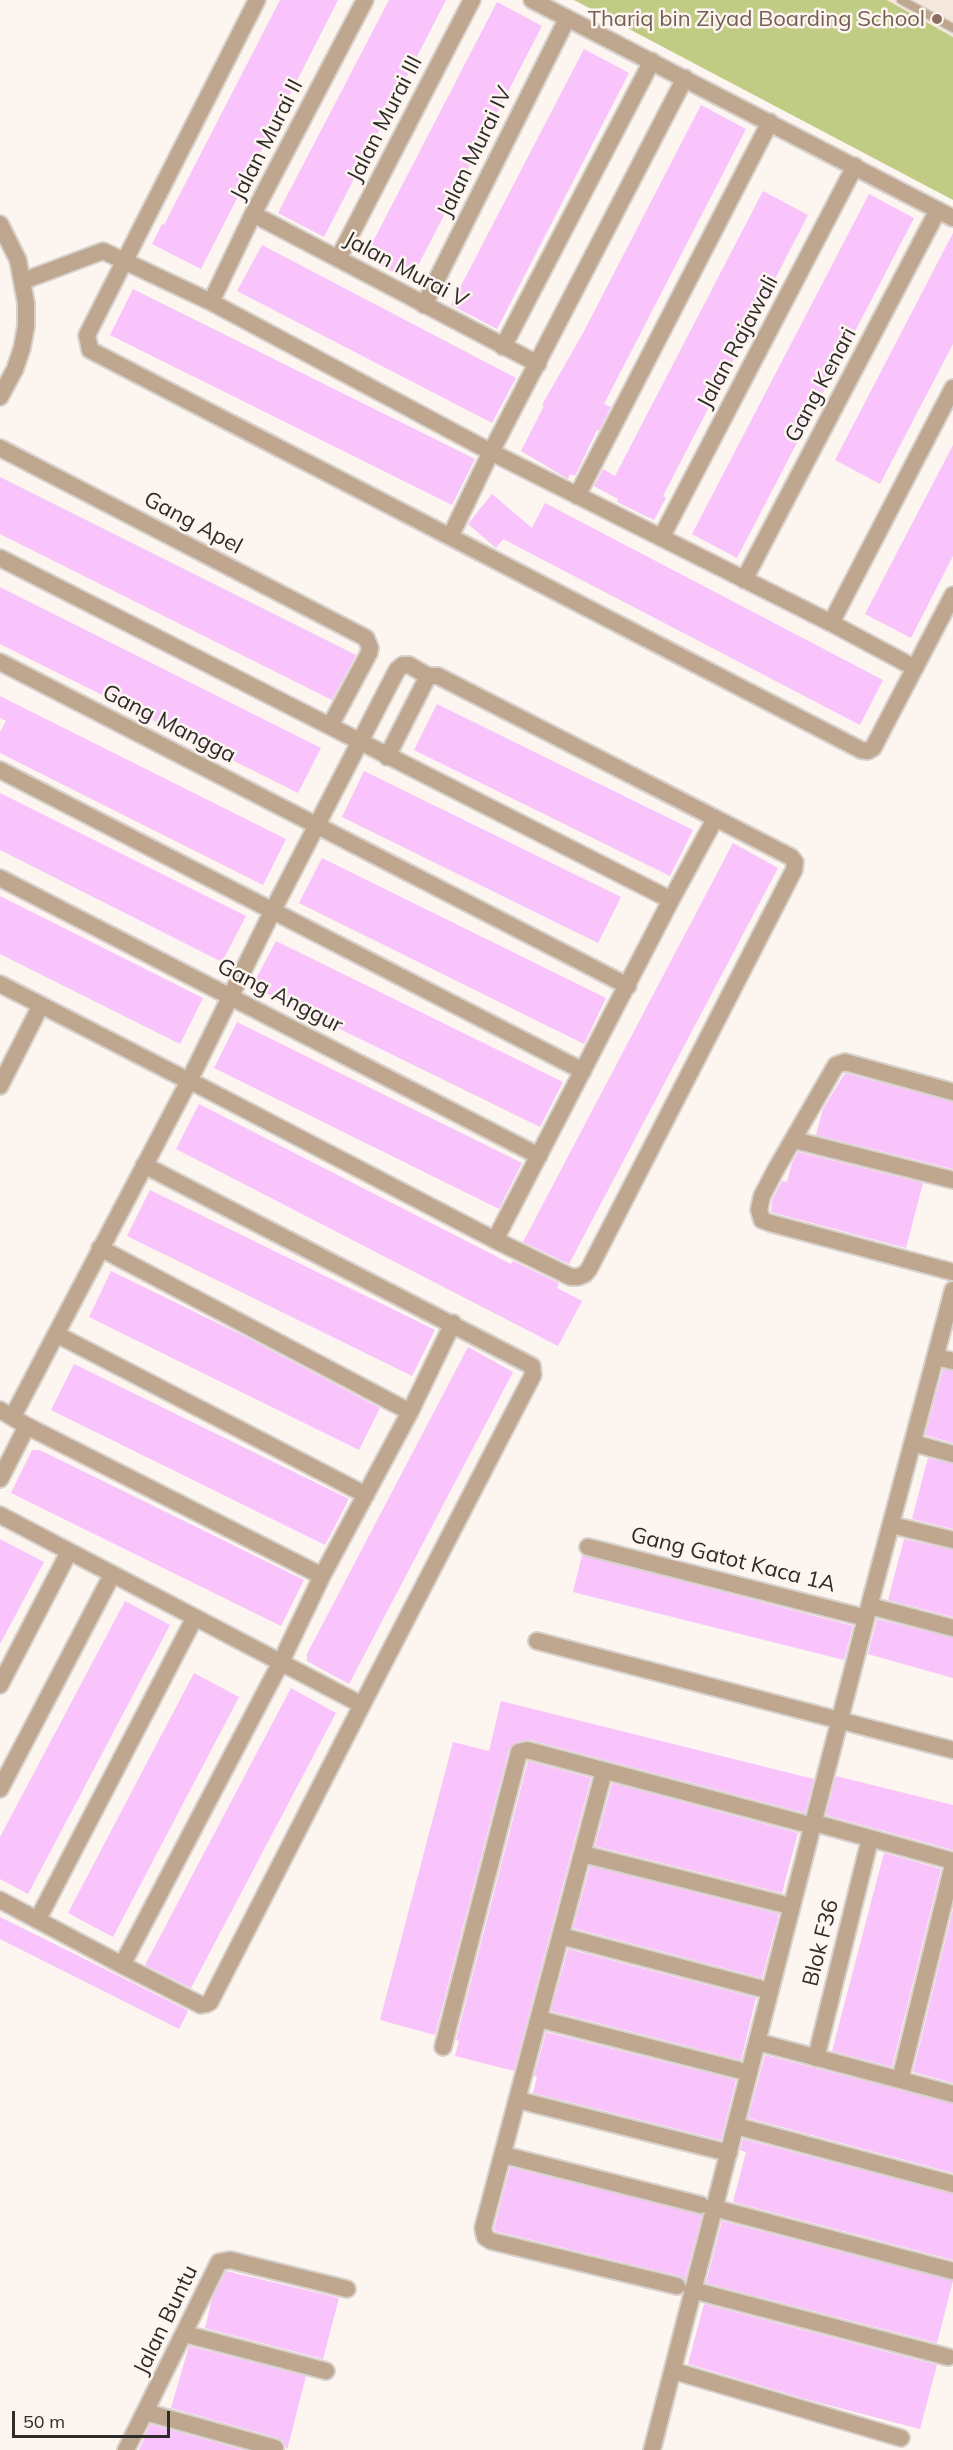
<!DOCTYPE html>
<html>
<head>
<meta charset="utf-8">
<style>
	body { margin:0 }
	#map { position:relative; width:953px; height:2450px; overflow:hidden; background:#fcf5f0; font-family:Mulish,sans-serif }
	canvas { display:block }
	.scale { position:absolute; left:12px; top:2411px; width:158px; height:27px; box-sizing:border-box; border:3px solid #2e2b29; border-top:0; padding-left:8px; font-size:18px; line-height:21px; white-space:nowrap; color:#2e2b29; -webkit-text-stroke:4px #fcf5f0; paint-order:stroke }
</style>
</head>
<body>
<div id="map">
<canvas width="953" height="2450"></canvas>
<div class="scale">50 m</div>
</div>
<script>
const ctx = document.querySelector('canvas').getContext('2d');
ctx.lineJoin = 'round';
function paint(path, color) { ctx.fillStyle = color; ctx.fill(path, 'evenodd'); }
const poly = rows => new Path2D(rows.map(r => 'M' + r).join(''));
function stroke(path, color, width, dash) { ctx.strokeStyle = color; ctx.lineWidth = width; ctx.lineCap = dash ? 'butt' : 'round'; ctx.setLineDash(dash || []); ctx.stroke(path); }
function label(font, color, halo, rows, align = 'center') {
  ctx.font = font + ' Mulish,sans-serif'; ctx.lineWidth = 5; ctx.setLineDash([]); ctx.textBaseline = 'middle'; ctx.strokeStyle = halo; ctx.fillStyle = color; for (const [text, x, y, turn = 0] of rows) {
    ctx.save(); ctx.translate(x, y); ctx.rotate((+turn || 0) * Math.PI / 180); ctx.textAlign = isNaN(turn) ? turn : align; if (halo) ctx.strokeText(text, 0, 0); ctx.fillText(text, 0, 0); ctx.restore();
  }
}
paint(poly([
	[887,0,953,0,953,37]
]), '#f5e7dc');
paint(poly([
	[574,0,887,0,953,37,953,200]
]), '#c0cc84');
paint(poly([
	[280,0,338,0,201,269,152,244,162,224,164,225],
	[389,0,446,0,324,237,278,213],
	[497,2,542,26,410,281,365,257],
	[584,49,629,73,497,329,451,305],
	[701,105,746,129,604,404,611,407,599,431,597,430,575,476,570,474,568,479,521,451,544,406,542,405,583,333],
	[763,191,808,215,663,496,666,498,654,520,617,502,618,499,594,486,603,469,615,476],
	[869,194,914,218,737,558,692,534],
	[953,233,953,344,880,484,835,460],
	[262,245,516,378,492,423,237,291],
	[133,289,475,459,452,505,110,335],
	[953,445,953,556,911,638,865,614],
	[0,477,356,655,332,700,0,534],
	[492,494,532,528,545,503,883,680,860,725,503,539,496,548,468,524],
	[0,587,321,748,298,793,0,644],
	[0,696,286,839,263,885,0,753,0,732,6,721,0,718],
	[437,704,693,830,670,876,414,750],
	[364,771,621,897,598,943,342,817],
	[0,793,246,916,222,962,0,850],
	[733,843,778,868,569,1264,523,1242],
	[322,858,606,998,584,1044,299,903],
	[0,896,203,998,180,1044,0,954],
	[276,941,563,1082,540,1127,252,986],
	[237,1022,522,1163,499,1209,214,1068],
	[845,1073,953,1102,953,1169,816,1135,823,1109],
	[199,1104,511,1264,513,1261,559,1283,557,1288,582,1301,558,1346,176,1149],
	[798,1152,923,1183,906,1248,771,1212,772,1200,782,1181,787,1182,792,1163],
	[150,1190,435,1330,412,1376,127,1236],
	[111,1271,246,1337,380,1408,359,1450,89,1317],
	[468,1347,513,1372,349,1684,307,1661,307,1654],
	[74,1364,349,1499,325,1545,51,1410],
	[943,1369,953,1371,953,1443,925,1435],
	[32,1450,39,1450,50,1455,304,1580,281,1626,11,1493],
	[928,1458,953,1464,953,1529,912,1519],
	[0,1539,44,1562,0,1644],
	[904,1539,953,1550,953,1617,888,1600],
	[582,1555,853,1626,844,1660,573,1592],
	[125,1601,170,1625,28,1894,0,1879,0,1837],
	[877,1619,953,1638,953,1678,868,1654],
	[194,1673,239,1697,113,1937,68,1913],
	[291,1688,336,1713,191,1988,145,1965],
	[501,1701,814,1779,805,1813,530,1740,516,1742,509,1749,435,2035,380,2020,453,1742,489,1751],
	[528,1761,591,1778,514,2071,455,2056,459,2041,456,2040],
	[836,1776,953,1805,953,1850,826,1815],
	[612,1783,798,1833,782,1893,595,1846],
	[884,1853,941,1869,892,2067,832,2051],
	[590,1866,779,1914,762,1978,573,1928],
	[953,1909,953,2083,913,2072],
	[0,1917,181,2007,188,2011,179,2029,0,1939],
	[568,1949,756,1998,741,2060,551,2011],
	[546,2032,736,2080,721,2140,533,2093,537,2077,534,2076],
	[765,2055,953,2104,953,2173,748,2118],
	[743,2139,953,2194,953,2260,733,2202,746,2152,740,2150],
	[510,2167,702,2215,685,2280,679,2276,495,2231,494,2228],
	[722,2221,953,2281,937,2343,706,2283],
	[226,2271,339,2298,323,2359,205,2328,212,2299],
	[704,2304,937,2365,920,2429,809,2400,688,2364],
	[189,2346,306,2376,287,2450,283,2441,278,2438,171,2408],
	[150,2424,243,2450,139,2450]
]), '#f9c3fb');
const lane = poly([
	[901,0,953,28]
]);
const street = poly([
	[257,0,87,335,90,350,861,750,868,751,873,748,953,595],
	[532,0,953,218],
	[253,214,538,364],
	[0,224,18,260,26,303,26,326,22,348,15,369,0,397],
	[338,259,472,0],
	[23,281,103,251,211,302,491,452,831,623,915,668],
	[211,302,253,214,365,0],
	[424,305,567,19],
	[503,347,652,61],
	[0,448,366,638,370,648,369,653,330,726],
	[577,496,770,122],
	[451,535,491,452,685,78],
	[661,538,855,166],
	[0,558,671,900],
	[744,580,938,210],
	[831,623,953,388],
	[0,662,628,986],
	[387,757,428,676],
	[0,770,583,1071],
	[0,878,539,1156],
	[0,984,41,1005,181,1077,189,1081,198,1085,495,1240,571,1277,578,1277,585,1274,589,1269,794,870,795,862,791,857,438,676,428,676,409,665,403,665,397,670,273,910,189,1081,13,1416],
	[0,1086,41,1005],
	[953,1092,845,1062,836,1065,776,1169,762,1196,759,1210,762,1220,770,1223,953,1272],
	[794,1140,953,1180],
	[144,1165,532,1366,533,1375,362,1705],
	[495,1240,671,900,715,819],
	[100,1248,410,1412],
	[56,1334,366,1495],
	[936,1357,953,1361],
	[0,1410,27,1426,322,1576,410,1412,453,1323],
	[913,1443,953,1454],
	[0,1479,27,1426],
	[0,1515,362,1705,210,2002,206,2004,201,2005,122,1965,0,1900],
	[892,1525,953,1540],
	[588,1547,866,1618],
	[870,1606,953,1628],
	[537,1641,953,1750],
	[0,1685,69,1552],
	[604,1771,483,2228,485,2237,491,2241,677,2286],
	[0,1789,112,1575],
	[815,1823,953,1861],
	[583,1854,782,1904],
	[38,1919,194,1619],
	[561,1936,759,1988],
	[122,1965,280,1664,322,1576],
	[539,2019,738,2070],
	[758,2042,953,2094],
	[443,2047,519,1752,527,1750,802,1823],
	[816,2058,870,1839],
	[900,2080,953,1865],
	[518,2100,729,2153],
	[736,2126,953,2184],
	[504,2155,701,2205],
	[714,2208,953,2271],
	[692,2290,948,2357],
	[185,2334,326,2371],
	[674,2371,901,2438],
	[145,2412,275,2448],
	[126,2450,219,2262,230,2260,347,2289],
	[652,2450,866,1618,953,1290]
]);
stroke(lane, '#d7d1cc', 11);
stroke(street, '#d7d1cc', 20);
stroke(lane, '#bfa68f', 8);
stroke(street, '#bfa68f', 16);
for (const [x, y, r, color] of [
	[937,19,6,"#8d6e63"]
]) { const dot = new Path2D(); dot.arc(x, y, r, 0, 2 * Math.PI); ctx.fillStyle = color; ctx.fill(dot); stroke(dot, '#fcf5f0', 2); }
label('22px', '#785e54', '#fcf5f0', [
	["Thariq bin Ziyad Boarding School",925,19]
], 'right');
label('22px', '#2e2b29', '#fcf5f0', [
	["Jalan Murai III",385,119,-63],
	["Jalan Murai II",267,140,-63],
	["Jalan Murai IV",475,152,-64],
	["Jalan Murai V",406,270,28],
	["Jalan Rajawali",738,342,-62],
	["Gang Kenari",821,385,-62],
	["Gang Apel",193,523,28],
	["Gang Mangga",169,724,27],
	["Gang Anggur",280,996,27],
	["Gang Gatot Kaca 1A",733,1560,14],
	["Blok F36",821,1943,-76],
	["Jalan Buntu",166,2320,-64]
]);
</script>
</body>
</html>
